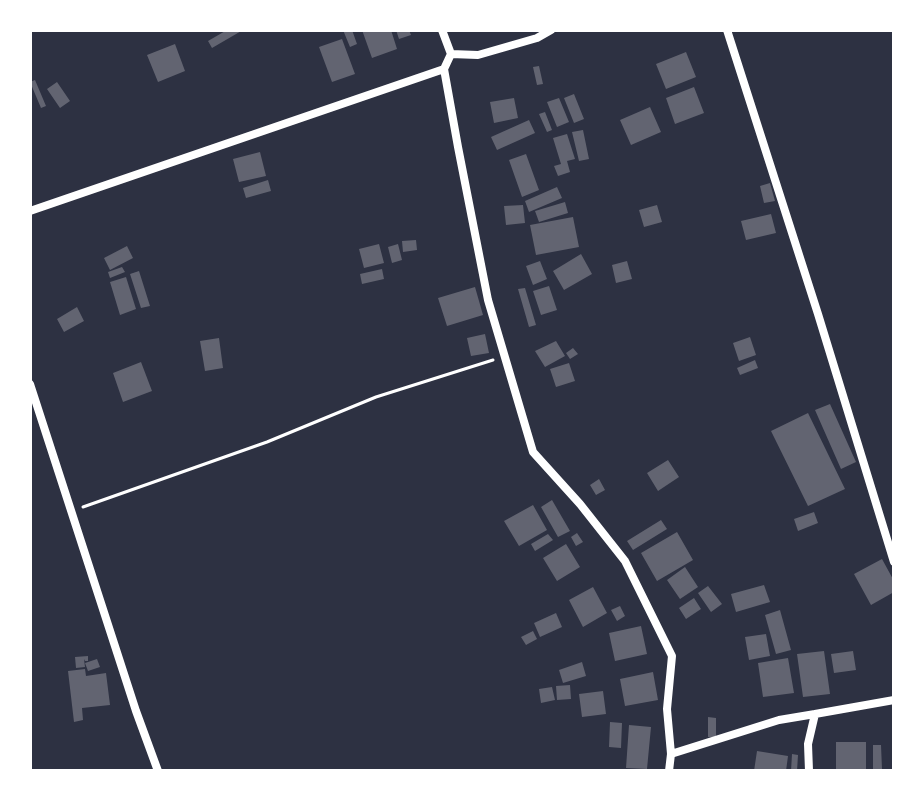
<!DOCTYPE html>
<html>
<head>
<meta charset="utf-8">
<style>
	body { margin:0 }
	#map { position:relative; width:924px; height:801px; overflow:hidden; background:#2d3142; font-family:"Alegreya Sans",sans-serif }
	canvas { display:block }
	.frame { position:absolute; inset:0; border:32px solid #fff; pointer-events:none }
</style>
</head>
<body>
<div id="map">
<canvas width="924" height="801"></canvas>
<div class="frame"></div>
</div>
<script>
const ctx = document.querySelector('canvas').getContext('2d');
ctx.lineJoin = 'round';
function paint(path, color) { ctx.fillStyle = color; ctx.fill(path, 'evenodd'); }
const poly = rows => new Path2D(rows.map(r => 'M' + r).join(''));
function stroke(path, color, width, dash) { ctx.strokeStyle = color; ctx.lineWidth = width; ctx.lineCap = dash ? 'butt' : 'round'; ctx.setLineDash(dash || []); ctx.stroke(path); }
paint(poly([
	[227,30,243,30,212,48,208,41],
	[343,30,352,30,357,44,350,47],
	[362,30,391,30,397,49,372,58],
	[396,30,409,30,411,35,399,39],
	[342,39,355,74,332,82,319,47],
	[175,44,185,71,158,82,147,55],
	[686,52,696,77,666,89,656,64],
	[539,66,543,84,537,85,533,67],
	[35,80,46,106,41,108,30,82],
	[57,82,70,101,60,108,47,89],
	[694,87,704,113,675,124,666,98],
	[574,94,584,119,574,123,564,98],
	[514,98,518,118,494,123,490,102],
	[559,98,569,122,557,127,547,102],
	[650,107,661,132,631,145,620,120],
	[545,112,552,130,547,132,539,114],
	[529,120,535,133,497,150,491,137],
	[583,130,589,159,579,161,572,132],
	[567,134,575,159,567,161,570,172,558,176,554,166,561,164,553,138],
	[260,152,266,176,239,182,233,159],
	[526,154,539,190,522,197,509,160],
	[268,180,271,191,246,198,243,188],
	[770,183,775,201,764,203,760,186],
	[557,187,562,198,529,212,525,201],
	[565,202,568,213,539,222,535,211],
	[523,205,525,223,506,225,504,206],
	[657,205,662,222,644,227,639,210],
	[771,214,776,233,746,240,741,221],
	[573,217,579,247,536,255,530,225],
	[416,240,417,250,403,252,402,241],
	[379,244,384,263,364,268,359,249],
	[398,244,402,260,392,263,388,247],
	[127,246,133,258,110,270,104,258],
	[581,254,592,274,564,290,553,271],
	[540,261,547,279,533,285,526,266],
	[627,261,632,279,616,283,612,265],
	[122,267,125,272,110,278,108,272],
	[382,269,384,279,362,284,360,274],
	[139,271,150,306,141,308,130,274],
	[126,277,136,309,120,315,110,282],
	[549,286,557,310,541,315,533,291],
	[475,287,483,315,447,326,438,298],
	[525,288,536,325,529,327,518,289],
	[77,307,84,321,64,332,57,319],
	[485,334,489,353,471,356,467,338],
	[750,337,756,355,739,361,733,343],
	[219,338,223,368,205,371,200,341],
	[556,341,565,356,545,367,535,351],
	[573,348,578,354,570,359,566,353],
	[755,360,758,368,740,375,737,368],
	[141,362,152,391,123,402,113,373],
	[569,363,575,381,556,387,550,369],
	[830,404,856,462,841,469,815,410],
	[808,413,845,489,808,506,771,431],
	[668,460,679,477,658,491,647,473],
	[599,479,605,490,596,495,590,485],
	[552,500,570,531,558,537,541,507],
	[533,505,547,530,519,546,504,521],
	[814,512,818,523,798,531,794,519],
	[661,520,667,529,633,550,627,541],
	[677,532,693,560,657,581,641,553],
	[577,533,583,542,576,546,571,537],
	[548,534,553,540,535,551,531,544],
	[566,544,580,567,557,581,543,558],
	[882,559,894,581,894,592,871,605,854,574],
	[685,567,698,587,680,599,667,580],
	[764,585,770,602,736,612,731,594],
	[708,586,722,604,711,612,698,593],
	[593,587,607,613,583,627,569,600],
	[694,598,701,609,686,619,679,608],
	[620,606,625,616,617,621,611,610],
	[780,610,791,650,776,654,765,615],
	[556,613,562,627,540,637,534,623],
	[641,626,647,654,615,661,609,633],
	[533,631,537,639,526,645,521,637],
	[766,634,770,656,749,660,745,637],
	[824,651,830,694,803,697,797,654],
	[853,651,856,670,834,673,831,654],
	[88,656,88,661,85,661,84,659,85,667,76,668,75,657],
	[788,658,794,693,763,697,758,663],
	[97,659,100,667,88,671,85,663],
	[582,662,586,676,563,683,559,670],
	[85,669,86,676,106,673,110,705,82,708,83,720,74,722,68,671],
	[653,672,658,700,625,706,620,679],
	[570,685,571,699,557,700,556,686],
	[552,687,555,700,541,703,539,689],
	[603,691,606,714,582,717,579,694],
	[708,717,716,718,716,737,708,737],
	[610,722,622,723,621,748,609,747],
	[629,725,651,727,647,769,626,768],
	[836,742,866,742,866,771,836,771],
	[873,745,881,745,882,769,873,769],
	[757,751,788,756,786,771,754,771],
	[792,754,798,755,797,771,791,771]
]), '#626471');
stroke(poly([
	[83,507,267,442,376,397,493,360]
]), '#fff', 3);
stroke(poly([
	[442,30,451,54,444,69,458,147,488,300,533,452,580,504,625,561,672,656,667,709,671,754,669,771],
	[727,30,818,314,894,562],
	[451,54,478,55,537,38,551,30],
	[30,211,444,69],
	[30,384,136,711,158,771],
	[815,714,894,700],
	[671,754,779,720,815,714,808,744,809,771]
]), '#fff', 8);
</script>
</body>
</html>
